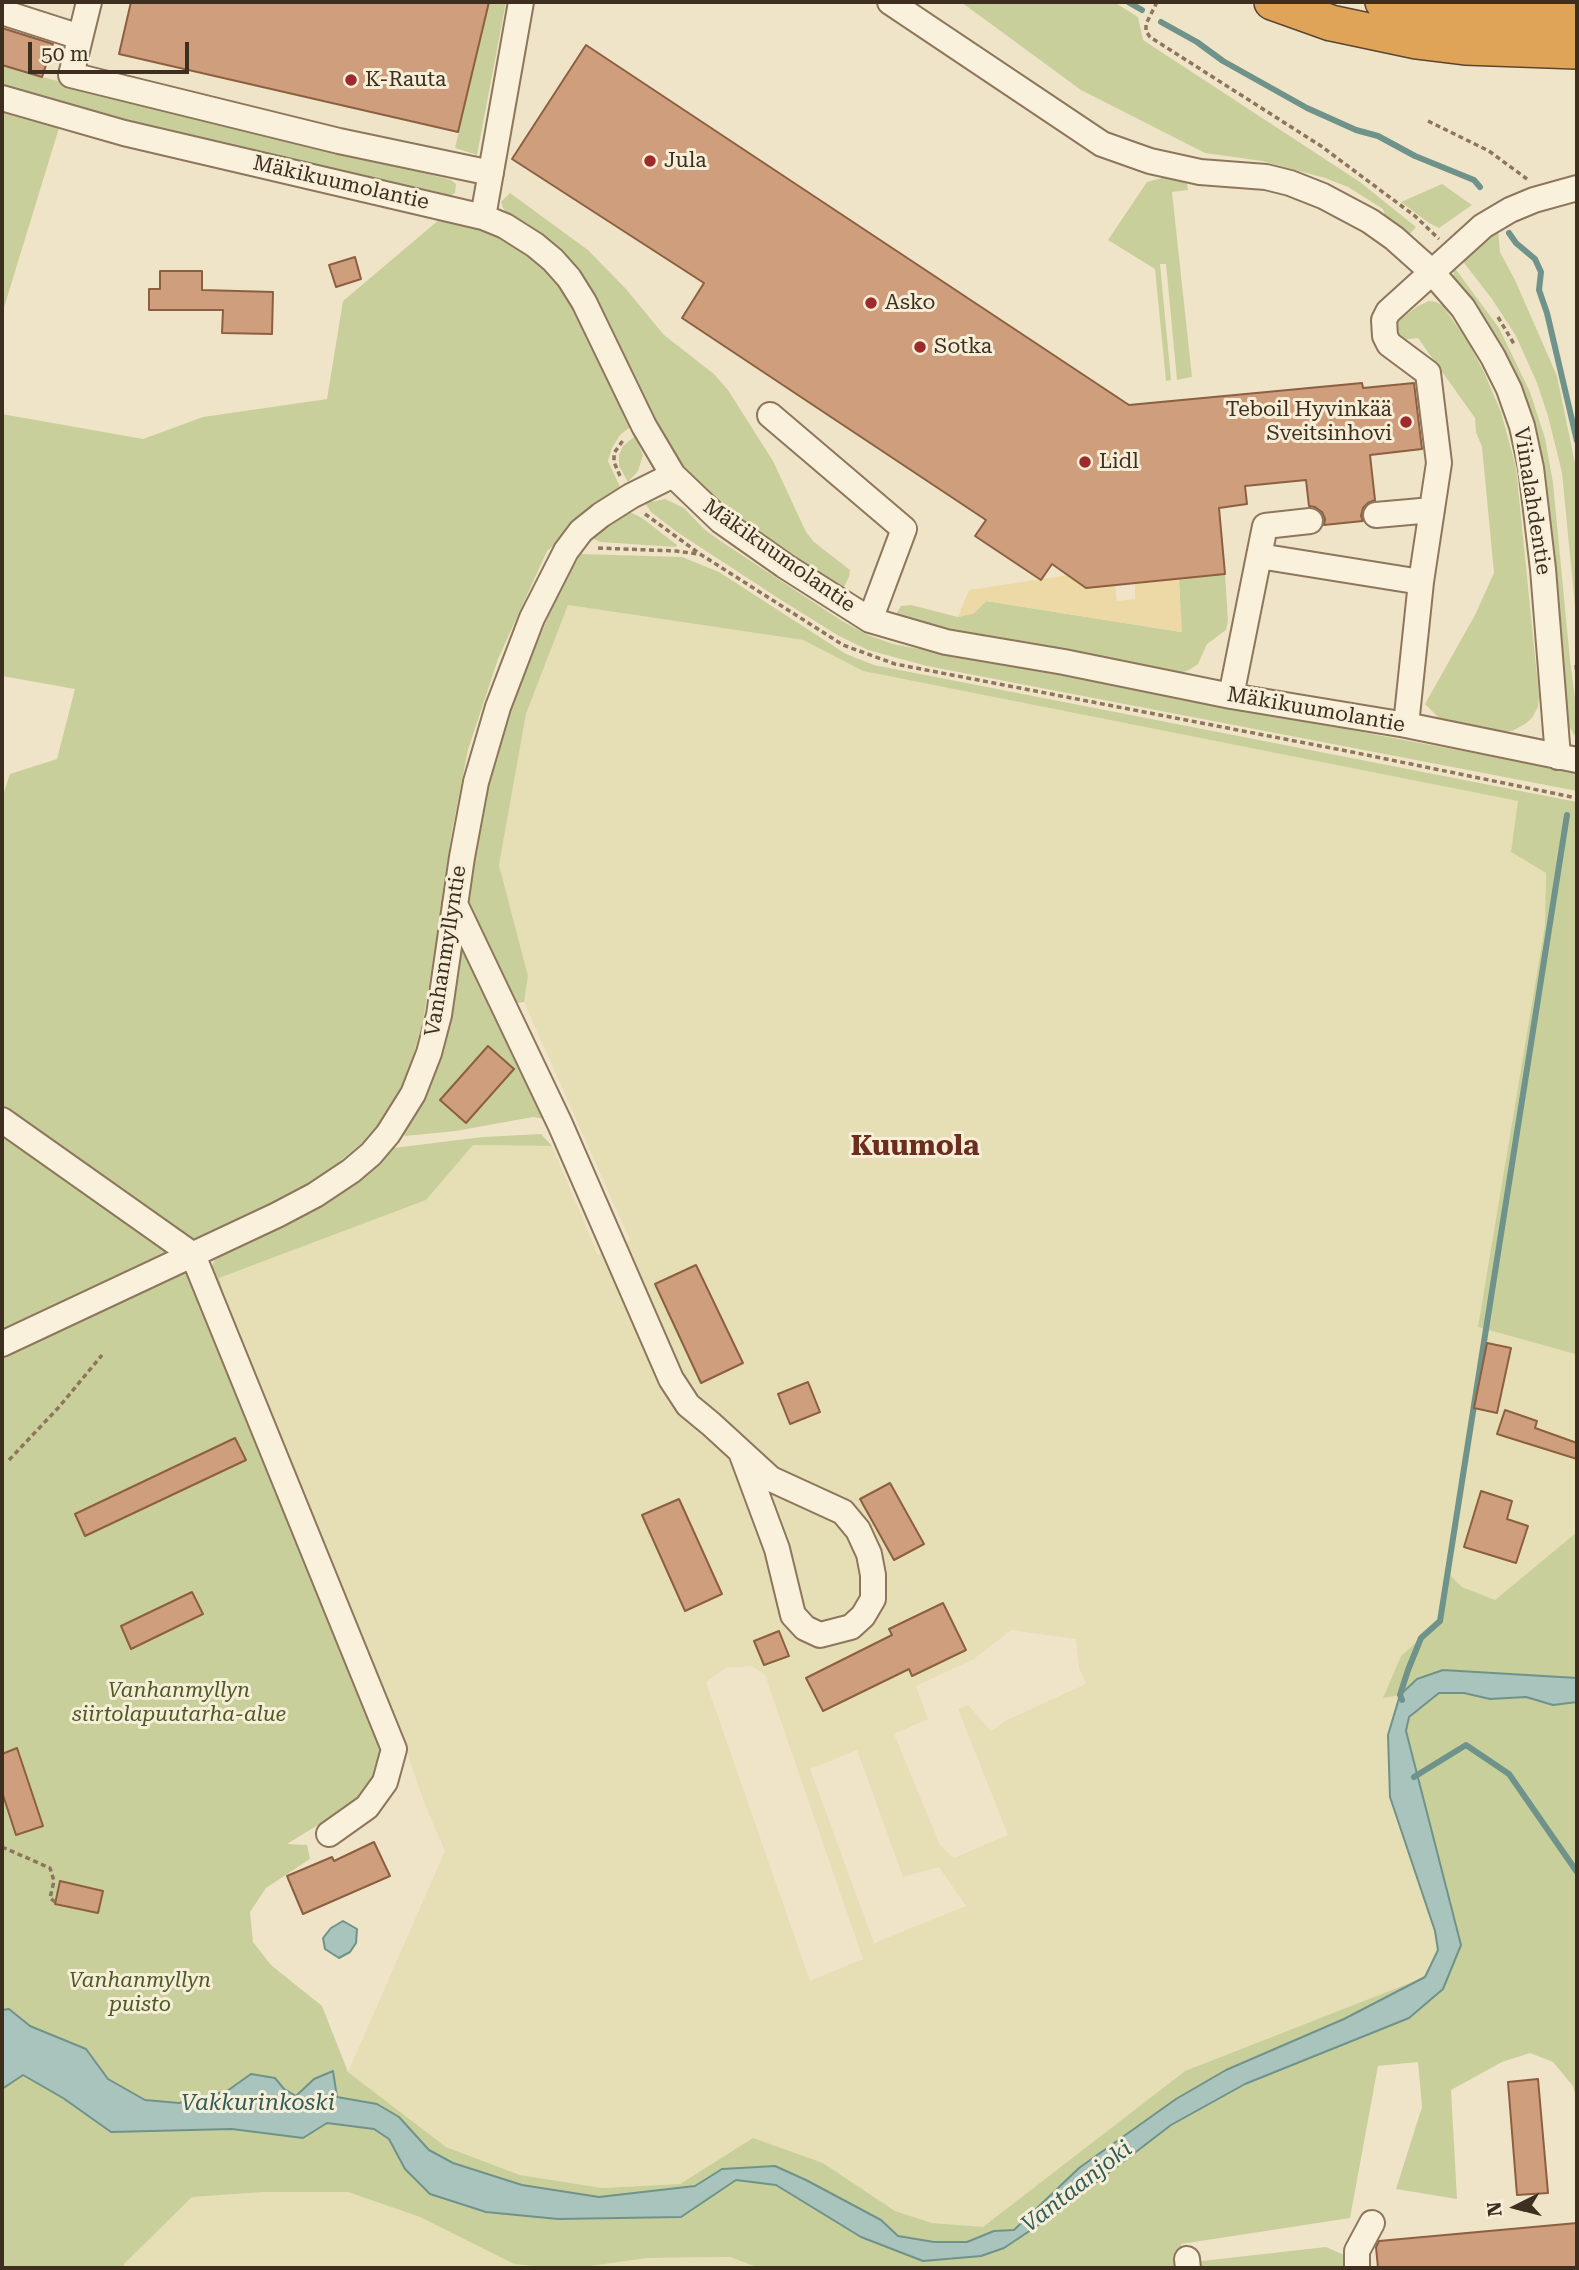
<!DOCTYPE html>
<html>
<head>
<meta charset="utf-8">
<style>
	body { margin:0 }
	#map { position:relative; width:1579px; height:2270px; overflow:hidden; background:#f0e4c8; font-family:"Roboto Serif",serif }
	canvas { display:block }
	.frame { position:absolute; inset:0; border:4px solid #3d2e20; pointer-events:none }
	.north { position:absolute; left:1481px; top:2172px; width:70px; height:70px; -webkit-text-stroke:5px #f7eed8; paint-order:stroke; rotate:264deg; font-size:19px; font-weight:700; line-height:28px; text-align:center; color:#3d2e20 }
	.north::after { content:''; display:block; margin:auto; width:24px; height:32px; background:#3d2e20; clip-path:polygon(50% 0,100% 100%,50% 72%,0 100%) }
	.scale { position:absolute; left:28px; top:42px; width:161px; height:32px; box-sizing:border-box; border:4px solid #3d2e20; border-top:0; padding-left:9px; font-size:21px; line-height:24px; white-space:nowrap; color:#3d2e20; -webkit-text-stroke:5px #f7eed8; paint-order:stroke }
</style>
</head>
<body>
<div id="map">
<canvas width="1579" height="2270"></canvas>
<div class="frame"></div>
<div class="north">N</div>
<div class="scale">50 m</div>
</div>
<script>
const ctx = document.querySelector('canvas').getContext('2d');
ctx.lineJoin = 'round';
function paint(path, color) { ctx.fillStyle = color; ctx.fill(path, 'evenodd'); }
const poly = rows => new Path2D(rows.map(r => 'M' + r).join(''));
function stroke(path, color, width, dash) { ctx.strokeStyle = color; ctx.lineWidth = width; ctx.lineCap = dash ? 'butt' : 'round'; ctx.setLineDash(dash || []); ctx.stroke(path); }
function label(font, color, halo, rows, align = 'center') {
  ctx.font = font + ' "Roboto Serif",serif'; ctx.lineWidth = 6; ctx.setLineDash([]); ctx.textBaseline = 'middle'; ctx.strokeStyle = halo; ctx.fillStyle = color; for (const [text, x, y, turn = 0] of rows) {
    ctx.save(); ctx.translate(x, y); ctx.rotate((+turn || 0) * Math.PI / 180); ctx.textAlign = isNaN(turn) ? turn : align; if (halo) ctx.strokeText(text, 0, 0); ctx.fillText(text, 0, 0); ctx.restore();
  }
}
paint(poly([
	[568,605,803,640,863,671,1519,801,1511,852,1546,873,1545,925,1478,1327,1575,1354,1577,1349,1577,1532,1495,1600,1462,1587,1447,1572,1440,1621,1401,1656,1384,1697,1400,1695,1388,1735,1438,1950,1425,1977,1185,2071,983,2228,932,2223,895,2211,823,2163,753,2139,680,2184,602,2188,520,2175,446,2147,348,2072,445,1851,424,1802,397,1724,225,1299,219,1278,426,1200,472,1145,552,1146,598,1255,630,1240,524,1002,528,976,499,865,526,714],
	[1011,1630,1076,1639,1079,1668,1086,1684,1005,1721,991,1731,968,1705,958,1709,1008,1835,954,1858,940,1845,894,1734,928,1719,916,1686,974,1659],
	[752,1666,765,1675,863,1959,810,1981,706,1682,726,1668],
	[857,1750,903,1877,939,1867,966,1906,874,1943,810,1769],
	[264,2192,349,2192,420,2217,514,2264,552,2268,124,2268,124,2264,192,2197],
	[730,2257,759,2268,577,2268,647,2258]
]), '#e6deb5');
paint(poly([
	[489,2,506,2,477,155,455,148],
	[961,2,1114,2,1138,17,1143,40,1360,182,1416,227,1407,237,1386,219,1383,209,1348,187,1325,178,1262,161,1205,153,1081,90],
	[2,65,42,77,451,180,456,184,455,193,448,197,57,104,2,85],
	[2,111,59,128,2,314],
	[1166,177,1187,182,1188,190,1172,192,1192,377,1177,380,1166,264,1160,264,1171,380,1166,381,1155,269,1108,240,1147,182],
	[1442,184,1472,205,1439,228,1429,223,1401,202],
	[510,193,588,250,626,289,664,335,714,374,728,390,773,461,806,532,814,542,850,570,849,577,843,589,751,533,676,461,599,304,573,264,542,236,509,216,503,208,501,202],
	[440,219,481,229,511,243,541,266,562,289,575,312,630,427,620,435,612,448,608,461,621,489,547,551,498,659,468,750,451,836,439,926,423,1020,412,1061,397,1097,382,1121,363,1142,306,1190,200,1239,187,1237,2,1108,2,798,10,774,57,759,75,689,2,676,2,414,143,439,203,417,327,399,343,301],
	[1498,229,1500,252,1515,280,1557,376,1577,473,1577,627,1562,473,1548,416,1537,383,1516,336,1492,299,1461,259],
	[1454,267,1499,328,1530,392,1545,438,1553,483,1570,660,1577,713,1577,739,1568,725,1564,703,1546,510,1453,280],
	[1429,301,1436,302,1443,306,1468,342,1484,372,1501,412,1516,467,1539,696,1538,707,1532,718,1525,724,1512,731,1497,732,1444,723,1425,704,1475,615,1494,573,1482,447,1476,432,1475,418,1418,338,1402,340,1398,336,1397,322,1418,306],
	[635,436,643,455,638,471,628,482,619,466,619,455,623,446],
	[665,499,684,508,704,529,722,542,842,621,868,635,893,644,1553,768,1577,773,1577,791,927,666,868,650,839,636,781,600,677,532,651,512,645,503],
	[630,512,642,518,677,545,676,547,600,542,592,538],
	[581,554,682,557,719,572,846,654,874,665,1577,802,1577,1349,1575,1354,1478,1327,1545,925,1546,873,1511,852,1518,801,863,671,803,640,568,605,526,714,499,865,528,976,524,1002,512,1004,467,908,480,824,494,763,518,690,560,588],
	[1225,574,1228,621,1226,630,1207,644,1198,664,1189,670,1181,673,918,625,903,621,896,614,901,606,911,605,958,617,974,613,986,601,1181,632,1179,579],
	[463,941,545,1119,533,1117,456,1131,405,1136,402,1128,460,944],
	[2,1131,165,1244,191,1273,384,1754,367,1795,287,1844,307,1845,310,1859,266,1888,250,1912,253,1942,271,1965,322,2006,348,2072,446,2147,520,2175,602,2188,680,2184,753,2138,823,2163,895,2211,932,2223,983,2227,1185,2071,1425,1977,1344,2019,1226,2070,1176,2099,1079,2168,1014,2230,994,2231,967,2242,934,2242,898,2236,881,2220,806,2180,775,2166,722,2169,695,2186,599,2197,522,2185,453,2163,429,2150,399,2117,377,2104,337,2097,314,2079,296,2096,284,2089,274,2078,251,2074,227,2091,179,2103,145,2100,107,2079,86,2049,2,2025],
	[541,1134,552,1146,473,1145,426,1200,219,1278,225,1299,359,1634,207,1276,215,1259,327,1200,385,1149,483,1137],
	[1577,1532,1577,1678,1417,1679,1400,1695,1383,1698,1401,1656,1440,1621,1447,1572,1462,1587,1495,1600],
	[1439,1693,1464,1693,1490,1699,1526,1697,1553,1705,1577,1702,1577,2101,1573,2086,1553,2062,1530,2053,1502,2062,1451,2090,1457,2199,1396,2189,1422,2107,1418,2062,1378,2066,1350,2218,1181,2244,1183,2268,759,2268,730,2257,647,2258,577,2268,552,2268,514,2264,420,2217,348,2192,264,2192,192,2197,124,2264,124,2268,2,2268,2,2089,22,2075,63,2098,232,2129,303,2138,327,2123,374,2129,389,2139,405,2169,486,2212,558,2219,681,2217,736,2180,776,2185,861,2237,981,2256,1004,2248,1055,2214,1171,2125,1245,2084,1409,2018,1461,1945,1406,1730,1409,1717],
	[1326,2247,1344,2255,1346,2268,1193,2268,1193,2262]
]), '#c9cf9b');
paint(poly([
	[1069,575,1115,585,1117,601,1135,599,1135,583,1179,579,1182,632,986,601,974,613,958,617,969,590]
]), '#ecd9a5');
const water = poly([
	[1443,1670,1577,1678,1577,1702,1553,1705,1526,1697,1490,1699,1464,1693,1439,1693,1409,1717,1406,1731,1461,1945,1443,1989,1409,2018,1245,2084,1171,2125,1055,2214,1004,2248,981,2256,923,2261,861,2237,776,2185,736,2180,681,2217,558,2219,486,2212,430,2194,405,2169,389,2139,374,2129,327,2123,303,2138,232,2129,111,2132,63,2098,23,2075,2,2089,2,2010,9,2009,30,2026,86,2049,108,2079,145,2100,179,2103,227,2091,251,2074,275,2078,284,2089,296,2096,314,2079,333,2071,337,2097,377,2104,399,2117,429,2150,453,2163,522,2185,599,2197,695,2186,722,2169,775,2166,806,2180,881,2220,898,2236,934,2242,967,2242,994,2231,1014,2230,1079,2168,1176,2099,1226,2070,1344,2019,1425,1977,1438,1950,1435,1931,1390,1797,1388,1735,1400,1695,1417,1679,1443,1670],
	[343,1921,357,1929,356,1943,350,1952,339,1958,325,1949,323,1938,331,1928,343,1921]
]);
paint(water, '#a9c4bc');
stroke(water, '#6f938a', 2);
stroke(poly([
	[1128,2,1142,10],
	[1161,22,1197,42,1223,61,1307,108,1356,130,1378,136,1415,156,1474,180,1480,187],
	[1509,233,1516,243,1535,259,1541,272,1539,290,1547,313,1577,441],
	[1402,1700,1400,1695,1408,1670,1421,1638,1440,1621,1567,815],
	[1414,1777,1466,1745,1509,1774,1577,1872]
]), '#6f938a', 6);
const building = poly([
	[131,2,489,2,458,132,119,54,131,2],
	[2,28,53,44,42,77,2,65,2,28],
	[586,45,1129,405,1362,383,1363,388,1414,383,1422,449,1370,455,1375,500,1368,503,1363,508,1361,516,1363,521,1324,525,1325,519,1322,512,1315,507,1309,506,1306,480,1245,486,1247,504,1219,508,1225,574,1086,588,1052,564,1041,580,975,536,986,520,682,318,704,283,512,159,586,45],
	[355,257,361,279,336,287,329,265,355,257],
	[160,271,202,271,202,290,273,292,272,334,222,333,223,310,149,310,149,289,160,289,160,271],
	[488,1046,514,1069,466,1123,440,1100,488,1046],
	[696,1265,743,1363,701,1383,655,1284,696,1265],
	[1487,1343,1511,1348,1497,1413,1474,1408,1487,1343],
	[808,1382,820,1412,790,1424,778,1394,808,1382],
	[1505,1410,1537,1421,1535,1428,1577,1443,1577,1459,1497,1434,1505,1410],
	[235,1438,246,1460,85,1536,75,1514,235,1438],
	[890,1483,924,1544,894,1560,860,1499,890,1483],
	[1481,1491,1512,1501,1507,1519,1528,1526,1516,1563,1464,1547,1481,1491],
	[679,1499,722,1594,685,1611,642,1515,679,1499],
	[192,1592,203,1614,131,1649,121,1626,192,1592],
	[943,1603,966,1650,912,1676,909,1669,823,1711,806,1678,892,1635,889,1629,943,1603],
	[779,1631,789,1656,764,1665,754,1641,779,1631],
	[17,1748,43,1826,16,1835,2,1792,2,1754,17,1748],
	[374,1842,390,1876,303,1914,287,1876,332,1857,334,1861,374,1842],
	[60,1881,103,1891,98,1913,55,1904,60,1881],
	[1538,2079,1548,2193,1517,2195,1508,2082,1538,2079],
	[1577,2223,1577,2268,1378,2268,1376,2247,1379,2241,1577,2223]
]);
paint(building, '#cf9f7d');
stroke(building, '#8d5f41', 2);
const minor = poly([
	[89,2,71,75,339,141,491,173],
	[890,2,1102,144,1150,161,1200,172,1266,177,1290,183,1323,196,1370,221,1394,238,1431,271,1463,308,1493,357,1509,389,1522,426,1531,468,1543,569,1558,757],
	[2,12,80,37],
	[2,98,124,133,483,217,505,226,535,245,553,260,569,278,584,302,644,426,673,475,721,521,785,566,870,620,946,642,1064,662,1231,696,1406,725,1577,760],
	[483,217,521,2],
	[770,415,904,529,870,620],
	[1376,515,1432,510],
	[1259,556,1265,526,1310,521],
	[1231,696,1259,556,1421,582],
	[1406,725,1421,582,1439,463,1428,373,1389,344,1385,336,1384,320,1388,312,1483,226,1510,210,1534,200,1577,188],
	[455,904,560,1124,671,1379,688,1405,711,1424,771,1479,843,1512,858,1530,869,1554,873,1575,873,1599,863,1616,851,1627,820,1635,805,1628,793,1615,777,1549,741,1452],
	[2,1120,193,1255,394,1749,385,1782,367,1807,329,1834],
	[2,1344,277,1215,315,1195,351,1171,371,1154,388,1134,413,1094,429,1053,439,1015,462,857,476,782,498,707,532,618,566,551,581,531,601,515,631,496,673,475],
	[1187,2259,1188,2268],
	[1357,2268,1357,2251,1372,2223]
]);
const highway = poly([
	[1272,2,1331,23,1416,41,1465,47,1577,51],
	[1383,2,1441,14,1577,19]
]);
stroke(minor, '#8d765c', 28);
stroke(highway, '#5b4430', 38);
stroke(poly([
	[1157,2,1146,24,1146,31,1150,37,1321,146,1415,216,1439,239],
	[1428,121,1489,151,1527,179],
	[1498,317,1514,344],
	[620,476,614,462,614,453,624,439],
	[645,514,700,554,843,645,895,664,1352,752,1577,798],
	[598,548,676,551,698,554],
	[1576,665,1577,677],
	[9,1460,59,1407,102,1355],
	[2,1847,50,1868,54,1881,50,1898,55,1902]
]), '#8d765c', 3.5, [5, 3.5]);
stroke(minor, '#faf1dc', 24);
stroke(highway, '#e0a458', 35);
for (const [x, y, r, color] of [
	[351,80,7,"#9e2a2b"],
	[650,161,7,"#9e2a2b"],
	[871,303,7,"#9e2a2b"],
	[920,347,7,"#9e2a2b"],
	[1406,422,7,"#9e2a2b"],
	[1085,462,7,"#9e2a2b"]
]) { const dot = new Path2D(); dot.arc(x, y, r, 0, 2 * Math.PI); ctx.fillStyle = color; ctx.fill(dot); stroke(dot, '#f7eed8', 2.5); }
label('21px', '#3d2e20', '#f7eed8', [
	["K-Rauta",365,80],
	["Jula",664,161],
	["Asko",885,303],
	["Sotka",934,347],
	["Teboil Hyvinkää",1392,410,"right"],
	["Sveitsinhovi",1392,434,"right"],
	["Lidl",1099,462]
], 'left');
label('21px', '#3d2e20', '#f7eed8', [
	["Mäkikuumolantie",341,183,13],
	["Viinalahdentie",1532,501,81],
	["Mäkikuumolantie",779,556,35],
	["Mäkikuumolantie",1316,710,10],
	["Vanhanmyllyntie",446,951,-81]
]);
label('italic 21px', '#4d5a26', '#f7eed8', [
	["Vanhanmyllyn",179,1691],
	["siirtolapuutarha-alue",179,1715],
	["Vanhanmyllyn",140,1981],
	["puisto",140,2005]
]);
label('italic 23px', '#2f5d5a', '#f7eed8', [
	["Vakkurinkoski",258,2103],
	["Vantaanjoki",1077,2187,-38]
]);
label('bold 28px', '#6b2e1e', '#f7eed8', [
	["Kuumola",915,1147]
]);
</script>
</body>
</html>
